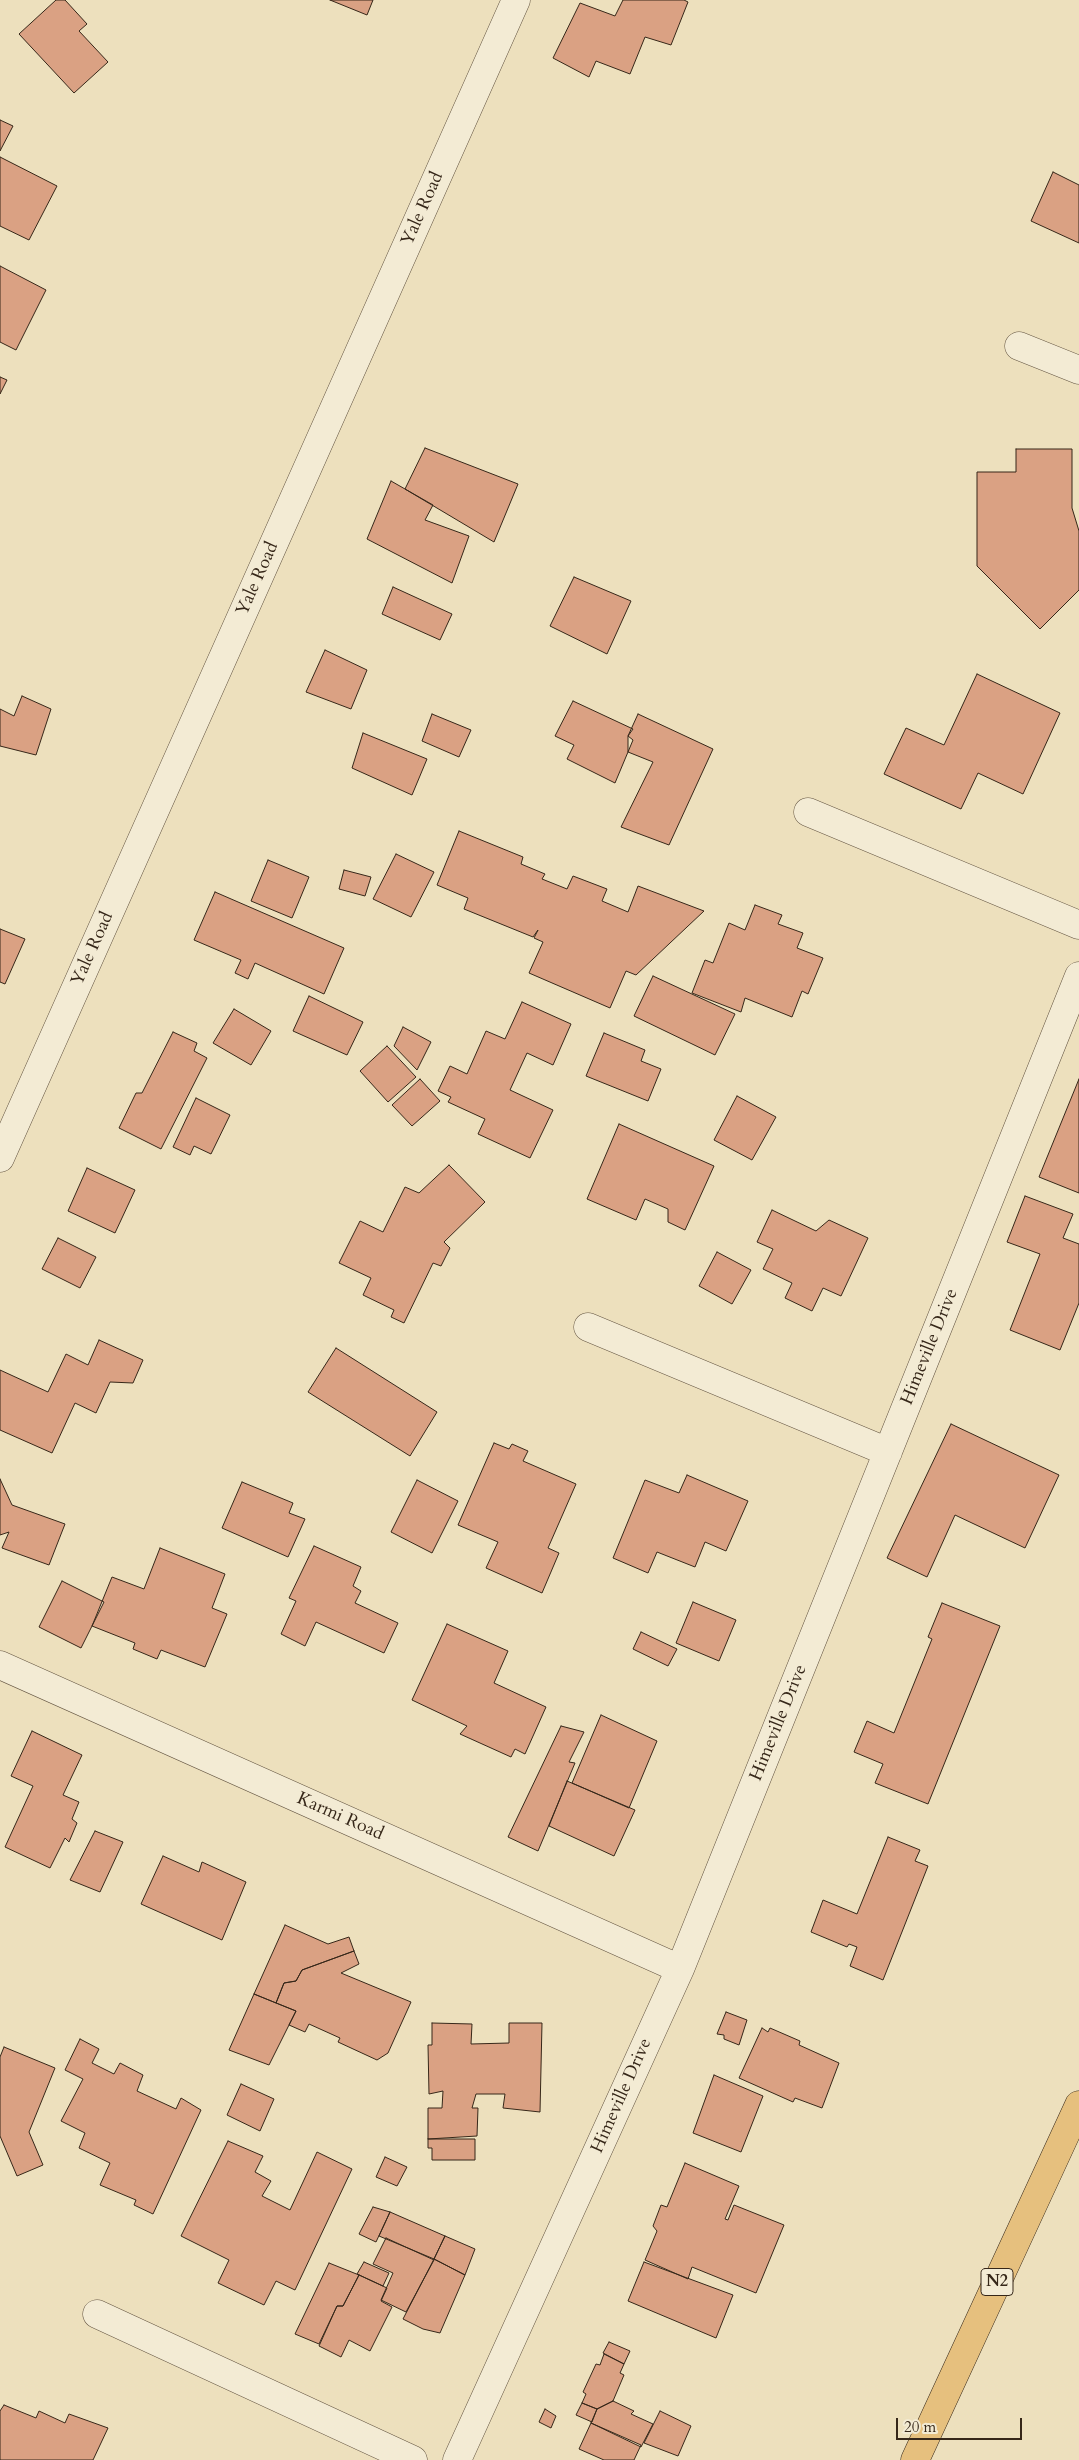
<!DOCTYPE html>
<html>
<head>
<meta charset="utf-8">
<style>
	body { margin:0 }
	#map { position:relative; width:1079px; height:2460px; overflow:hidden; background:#ede0bd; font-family:Cardo,serif }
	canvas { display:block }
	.scale { position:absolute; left:896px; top:2418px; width:126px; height:22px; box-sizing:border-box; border:2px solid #362719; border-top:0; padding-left:6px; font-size:15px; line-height:18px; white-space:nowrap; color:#362719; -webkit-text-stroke:4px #f3ebd4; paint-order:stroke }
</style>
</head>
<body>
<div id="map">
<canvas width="1079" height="2460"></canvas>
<div class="scale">20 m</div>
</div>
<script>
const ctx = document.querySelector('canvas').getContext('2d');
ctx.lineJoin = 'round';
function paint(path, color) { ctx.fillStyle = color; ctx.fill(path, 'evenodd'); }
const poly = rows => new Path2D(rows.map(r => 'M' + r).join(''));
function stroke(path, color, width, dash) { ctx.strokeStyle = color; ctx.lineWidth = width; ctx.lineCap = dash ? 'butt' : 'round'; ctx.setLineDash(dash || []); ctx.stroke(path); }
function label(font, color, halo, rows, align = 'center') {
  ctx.font = font + ' Cardo,serif'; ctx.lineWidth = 4; ctx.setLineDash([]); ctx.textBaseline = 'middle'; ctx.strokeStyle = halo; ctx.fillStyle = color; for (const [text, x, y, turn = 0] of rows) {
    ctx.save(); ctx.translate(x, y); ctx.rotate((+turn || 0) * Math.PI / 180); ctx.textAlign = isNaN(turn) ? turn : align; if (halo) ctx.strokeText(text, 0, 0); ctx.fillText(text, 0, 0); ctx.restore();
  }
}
const building = poly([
	[56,0,65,0,87,24,79,31,108,62,74,93,19,34,56,0],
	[330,0,373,0,367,15,330,0],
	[623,0,684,0,688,2,671,45,645,37,630,74,596,61,589,77,553,58,580,3,615,16,623,0],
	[0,120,13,126,0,151,0,120],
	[0,157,57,186,29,240,0,226,0,157],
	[1053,172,1079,185,1079,243,1031,221,1053,172],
	[0,266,46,290,16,350,0,342,0,266],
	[0,377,7,380,0,394,0,377],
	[425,448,518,484,494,542,405,489,425,448],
	[1016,449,1072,449,1072,508,1079,531,1079,590,1040,629,977,566,977,472,1016,472,1016,449],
	[391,481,433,505,425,520,469,536,452,583,367,539,391,481],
	[574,577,631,601,607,654,550,626,574,577],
	[393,587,452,614,440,640,382,614,393,587],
	[325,650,367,670,351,709,306,692,325,650],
	[977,674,1060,713,1023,794,978,773,961,809,884,774,906,728,944,745,977,674],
	[22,696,51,709,36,755,0,746,0,709,14,716,22,696],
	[573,701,633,729,628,736,633,740,615,783,567,759,574,745,555,736,573,701],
	[432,714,471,730,459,757,422,741,432,714],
	[638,714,713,749,669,845,621,827,653,762,628,752,628,736,638,714],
	[363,733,427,759,412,795,352,768,363,733],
	[459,831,523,857,521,864,545,874,542,879,567,889,573,876,607,889,602,901,628,912,638,886,704,911,636,975,626,971,610,1008,529,973,543,942,534,938,538,930,533,937,464,909,468,898,437,885,459,831],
	[396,854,434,872,411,917,373,899,396,854],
	[268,860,309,877,292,918,251,901,268,860],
	[344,870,371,877,365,896,339,889,344,870],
	[215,892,344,948,324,994,255,963,248,979,235,973,241,960,194,940,215,892],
	[755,905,782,915,778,924,803,933,797,948,823,958,808,994,802,991,792,1017,745,998,741,1012,692,993,705,960,713,963,729,923,745,930,755,905],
	[0,929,25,939,5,984,0,982,0,929],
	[653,976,735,1014,715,1055,634,1016,653,976],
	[309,996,363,1022,347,1055,293,1031,309,996],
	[522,1002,571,1024,553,1065,527,1053,510,1090,553,1110,530,1158,478,1134,485,1119,448,1102,451,1097,438,1091,450,1066,467,1074,486,1031,505,1039,522,1002],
	[234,1009,271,1031,251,1065,213,1043,234,1009],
	[403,1027,431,1042,417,1070,394,1046,403,1027],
	[173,1032,197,1043,194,1051,207,1058,161,1149,119,1128,136,1093,142,1093,173,1032],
	[604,1033,645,1050,641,1061,661,1069,648,1101,586,1076,604,1033],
	[387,1046,416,1077,388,1102,360,1071,387,1046],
	[420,1079,440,1101,412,1126,392,1105,420,1079],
	[1079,1079,1079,1193,1039,1177,1079,1079],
	[737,1096,776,1117,752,1160,714,1140,737,1096],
	[196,1098,230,1115,211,1154,194,1146,190,1155,173,1147,196,1098],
	[619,1124,714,1166,685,1230,668,1222,668,1209,645,1199,636,1220,587,1199,619,1124],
	[449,1165,485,1202,444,1242,450,1248,441,1266,433,1263,404,1323,391,1317,394,1310,363,1295,371,1278,339,1263,360,1221,383,1232,405,1187,419,1193,449,1165],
	[87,1168,135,1190,115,1233,68,1211,87,1168],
	[1025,1196,1073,1214,1063,1238,1079,1244,1079,1303,1060,1350,1010,1330,1040,1254,1007,1242,1025,1196],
	[772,1210,816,1231,829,1220,868,1238,841,1296,823,1288,812,1311,785,1298,792,1283,763,1269,773,1249,757,1242,772,1210],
	[58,1238,96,1257,80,1288,42,1269,58,1238],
	[717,1252,751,1270,732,1304,699,1286,717,1252],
	[99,1340,143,1360,133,1383,110,1382,96,1413,75,1403,52,1453,0,1430,0,1370,48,1392,66,1354,88,1365,99,1340],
	[336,1348,437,1412,410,1456,308,1392,336,1348],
	[951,1424,1059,1475,1025,1548,955,1515,927,1577,887,1558,951,1424],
	[494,1443,509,1449,512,1444,528,1451,523,1461,576,1484,548,1548,559,1553,542,1593,486,1568,498,1542,458,1525,494,1443],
	[687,1475,748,1501,726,1551,705,1542,695,1567,657,1552,648,1573,613,1558,645,1480,679,1493,687,1475],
	[0,1479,12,1505,65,1524,49,1565,2,1548,9,1532,0,1535,0,1479],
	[417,1480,458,1501,432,1553,391,1532,417,1480],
	[242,1482,293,1503,289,1513,305,1519,288,1557,222,1528,242,1482],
	[314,1546,361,1567,353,1586,361,1591,355,1603,398,1623,384,1653,316,1622,305,1646,281,1634,296,1601,289,1598,314,1546],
	[160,1548,225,1574,212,1608,227,1614,205,1667,161,1650,157,1659,133,1649,135,1643,92,1626,112,1577,144,1589,160,1548],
	[62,1581,104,1602,81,1648,39,1627,62,1581],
	[693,1602,736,1620,719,1661,676,1643,693,1602],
	[942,1603,1000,1626,928,1804,875,1783,883,1764,854,1752,867,1721,894,1733,932,1639,928,1637,942,1603],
	[447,1624,508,1651,494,1683,546,1707,525,1754,515,1749,511,1757,460,1734,467,1726,412,1700,447,1624],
	[641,1632,677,1649,668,1666,633,1649,641,1632],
	[601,1715,657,1741,629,1808,572,1783,601,1715],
	[561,1726,584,1732,569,1762,575,1763,538,1851,508,1837,561,1726],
	[32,1731,82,1755,63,1795,79,1802,72,1819,77,1823,69,1842,65,1838,50,1868,5,1847,33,1786,11,1776,32,1731],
	[567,1781,635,1810,614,1856,549,1826,567,1781],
	[95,1831,123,1842,100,1892,70,1880,95,1831],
	[888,1837,920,1850,915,1861,928,1866,883,1980,850,1966,857,1947,849,1944,847,1947,811,1932,823,1900,857,1914,888,1837],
	[163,1856,199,1872,202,1862,246,1882,222,1940,141,1904,163,1856],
	[285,1925,328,1944,349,1937,354,1951,302,1970,296,1981,284,1983,276,2003,254,1994,285,1925],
	[354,1951,359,1964,341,1973,411,2002,388,2053,377,2060,338,2042,340,2038,309,2024,305,2032,289,2025,296,2011,276,2003,284,1983,296,1981,302,1970,354,1951],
	[254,1994,296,2011,269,2065,229,2050,254,1994],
	[726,2012,747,2020,739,2045,724,2039,724,2035,717,2034,726,2012],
	[432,2023,472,2024,471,2044,509,2043,509,2023,542,2023,540,2112,503,2108,505,2094,476,2094,472,2108,478,2108,477,2136,428,2139,428,2108,442,2108,443,2091,429,2094,428,2045,432,2045,432,2023],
	[762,2028,768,2032,770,2028,800,2041,799,2045,839,2063,822,2108,795,2098,793,2102,739,2078,762,2028],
	[80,2039,99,2049,92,2063,114,2074,120,2063,143,2075,137,2091,176,2109,181,2098,201,2110,153,2214,134,2205,136,2200,100,2185,110,2163,79,2148,85,2133,61,2121,83,2079,65,2070,80,2039],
	[4,2047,55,2068,29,2132,43,2165,17,2176,0,2136,0,2057,4,2047],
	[714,2075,763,2096,741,2152,693,2133,714,2075],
	[241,2084,274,2099,260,2131,227,2115,241,2084],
	[428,2139,475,2139,475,2160,432,2160,432,2148,428,2148,428,2139],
	[228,2141,263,2156,255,2172,271,2181,262,2196,290,2210,317,2152,352,2169,295,2290,276,2281,264,2305,218,2283,229,2260,181,2236,228,2141],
	[385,2157,407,2167,397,2186,376,2177,385,2157],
	[685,2163,739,2186,725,2219,728,2220,734,2205,784,2225,756,2293,692,2267,688,2279,645,2260,657,2231,653,2226,661,2205,667,2207,685,2163],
	[373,2207,390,2212,376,2242,359,2234,373,2207],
	[390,2212,445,2236,434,2259,379,2236,390,2212],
	[445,2236,475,2249,465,2275,434,2259,445,2236],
	[386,2238,434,2260,406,2312,381,2300,393,2273,373,2264,386,2238],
	[434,2259,465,2275,440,2333,423,2329,403,2319,434,2259],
	[364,2262,389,2273,383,2286,357,2274,364,2262],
	[644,2262,733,2295,716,2338,628,2301,644,2262],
	[329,2263,359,2275,343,2306,337,2306,319,2344,295,2334,329,2263],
	[359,2275,387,2288,381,2301,392,2307,370,2351,349,2340,341,2357,319,2346,337,2306,343,2306,359,2275],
	[609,2342,630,2351,624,2364,603,2353,609,2342],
	[604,2354,624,2364,620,2373,624,2375,613,2401,597,2409,582,2403,586,2394,583,2392,596,2364,600,2365,604,2354],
	[613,2401,634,2411,631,2414,653,2424,641,2447,591,2423,597,2409,613,2401],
	[582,2403,597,2409,592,2422,576,2415,582,2403],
	[4,2405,36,2418,39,2411,65,2423,69,2414,108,2428,93,2460,0,2460,0,2411,4,2405],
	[545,2409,556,2416,551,2428,539,2422,545,2409],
	[660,2411,691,2426,678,2456,644,2443,660,2411],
	[591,2423,641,2445,634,2460,604,2460,579,2449,591,2423]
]);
paint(building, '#daa183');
stroke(building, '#362719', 1);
const street = poly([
	[1019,346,1079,370],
	[808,812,1079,925],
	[0,1158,516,0],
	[588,1327,888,1452],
	[0,1665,680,1969],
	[97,2314,413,2460],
	[457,2460,680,1969,1079,976]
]);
const highway = poly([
	[915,2460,1079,2105]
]);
stroke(street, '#645542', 29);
stroke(highway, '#362719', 29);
stroke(street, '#f3ebd4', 28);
stroke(highway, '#e6c07e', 28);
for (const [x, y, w] of [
	[997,2282,32]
]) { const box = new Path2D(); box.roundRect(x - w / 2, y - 13.5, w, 27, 4); ctx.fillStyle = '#f3ebd4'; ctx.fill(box); stroke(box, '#362719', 1); }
label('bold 16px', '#362719', null, [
	["N2",997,2282]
]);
label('18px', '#362719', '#f3ebd4', [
	["Yale Road",423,209,-66],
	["Yale Road",258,579,-66],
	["Yale Road",93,949,-66],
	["Himeville Drive",930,1347,-68],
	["Himeville Drive",779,1723,-68],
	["Karmi Road",340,1817,24],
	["Himeville Drive",622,2096,-66]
]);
</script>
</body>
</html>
